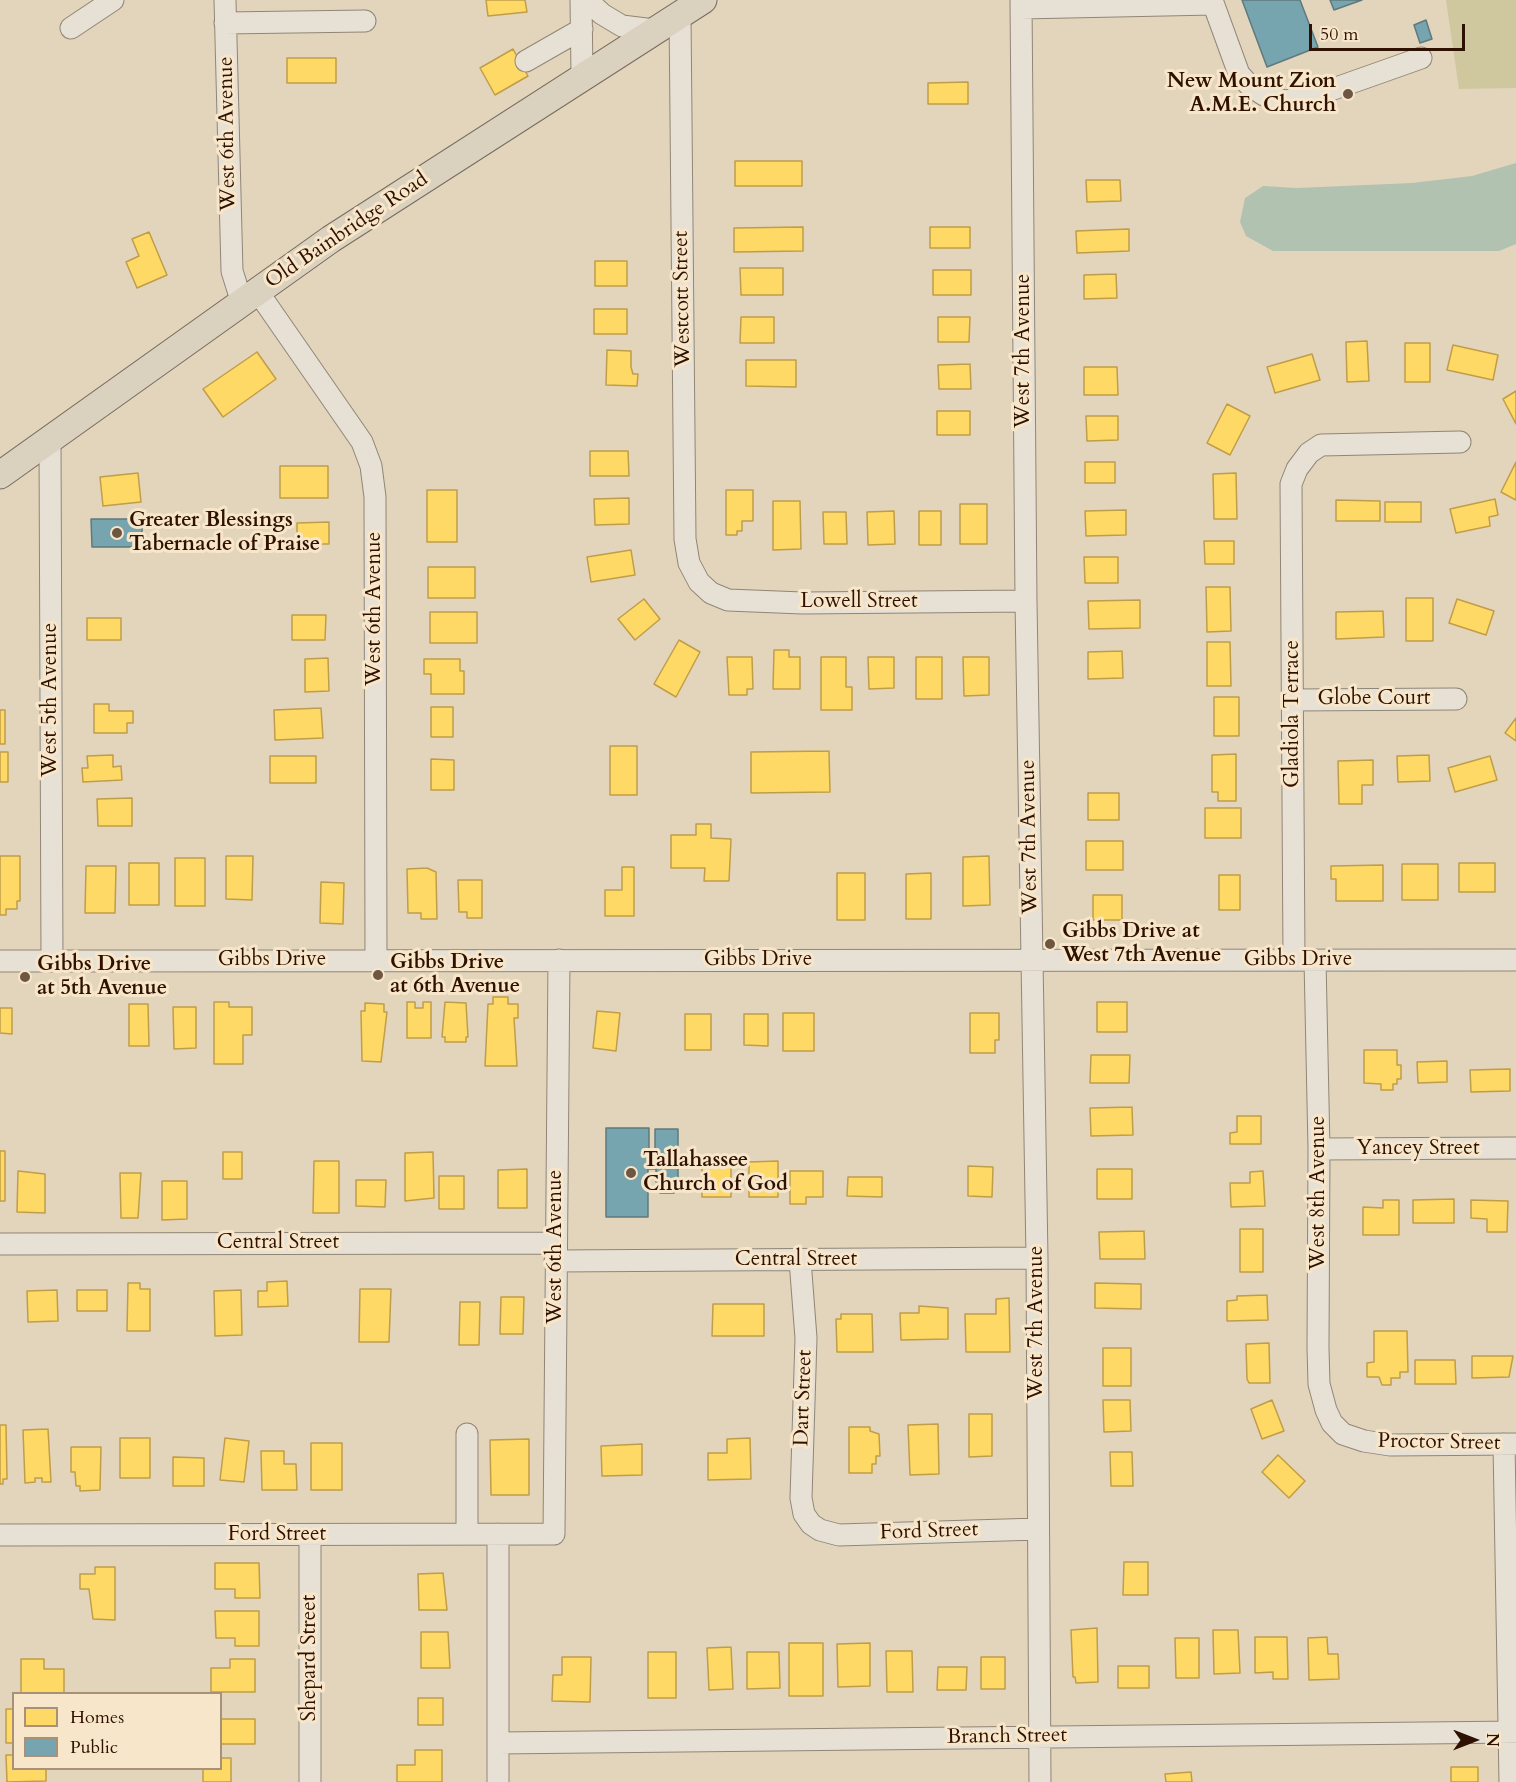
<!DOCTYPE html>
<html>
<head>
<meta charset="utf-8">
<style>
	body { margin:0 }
	#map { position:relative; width:1516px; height:1782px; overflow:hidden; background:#e3d5bc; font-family:Cardo,serif }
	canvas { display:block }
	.legend { position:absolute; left:12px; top:1692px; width:210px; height:78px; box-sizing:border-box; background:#f7e6c9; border:2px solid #a79179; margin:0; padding:8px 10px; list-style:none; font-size:18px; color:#2e1101 }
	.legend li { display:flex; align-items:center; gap:12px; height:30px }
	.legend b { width:30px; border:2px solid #a79179 }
	.north { position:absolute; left:1444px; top:1710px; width:60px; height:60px; -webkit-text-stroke:4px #f7e6c9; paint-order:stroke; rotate:90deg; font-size:16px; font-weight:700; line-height:24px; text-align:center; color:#2e1101 }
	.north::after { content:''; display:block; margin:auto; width:21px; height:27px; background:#2e1101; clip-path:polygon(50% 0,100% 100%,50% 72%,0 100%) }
	.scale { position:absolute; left:1309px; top:24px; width:156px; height:27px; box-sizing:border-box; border:3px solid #2e1101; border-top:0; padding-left:8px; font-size:18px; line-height:21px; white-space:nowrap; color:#2e1101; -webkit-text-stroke:4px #f7e6c9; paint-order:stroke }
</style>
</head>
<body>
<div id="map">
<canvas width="1516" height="1782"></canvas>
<ul class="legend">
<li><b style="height:16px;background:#ffd966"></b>Homes</li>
<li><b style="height:16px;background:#76a5af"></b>Public</li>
</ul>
<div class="north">N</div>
<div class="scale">50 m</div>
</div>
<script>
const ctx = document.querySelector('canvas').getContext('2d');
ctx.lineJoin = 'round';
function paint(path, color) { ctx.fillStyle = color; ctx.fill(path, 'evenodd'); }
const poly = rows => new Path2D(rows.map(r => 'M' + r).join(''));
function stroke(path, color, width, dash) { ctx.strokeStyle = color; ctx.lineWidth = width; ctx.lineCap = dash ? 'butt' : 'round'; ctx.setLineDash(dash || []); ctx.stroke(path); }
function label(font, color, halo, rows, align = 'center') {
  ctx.font = font + ' Cardo,serif'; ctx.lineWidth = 6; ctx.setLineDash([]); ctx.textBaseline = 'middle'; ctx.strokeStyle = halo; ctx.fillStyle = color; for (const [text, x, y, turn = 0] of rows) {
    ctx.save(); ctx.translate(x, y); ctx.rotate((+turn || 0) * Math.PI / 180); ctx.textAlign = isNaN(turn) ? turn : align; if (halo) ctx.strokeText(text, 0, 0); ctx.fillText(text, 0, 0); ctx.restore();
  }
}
paint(poly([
	[1446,0,1516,0,1516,88,1459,89]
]), '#cfc89f');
paint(poly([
	[1516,163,1516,244,1499,251,1273,251,1246,236,1240,222,1245,198,1263,186,1297,188,1412,183,1472,176]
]), '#b1c2b0');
const homes = poly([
	[486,0,525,0,527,12,488,16,486,0],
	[513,49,528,76,495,95,480,68,513,49],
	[287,58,336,58,336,83,287,83,287,58],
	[968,82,968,104,928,104,928,83,968,82],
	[735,161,802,161,802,186,735,186,735,161],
	[1086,180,1120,180,1121,201,1087,202,1086,180],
	[803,227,803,251,734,252,734,228,803,227],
	[930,227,970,227,970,248,930,248,930,227],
	[1129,229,1129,251,1077,253,1076,231,1129,229],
	[149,232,167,275,137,288,126,262,139,256,132,239,149,232],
	[595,261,627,261,627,286,595,286,595,261],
	[740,268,783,268,783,295,741,295,740,268],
	[933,270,971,270,971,295,933,295,933,270],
	[1116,274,1117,298,1084,299,1084,275,1116,274],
	[594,309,627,309,627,334,594,334,594,309],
	[741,317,774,317,774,343,740,343,741,317],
	[938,317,970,317,969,342,938,342,938,317],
	[1367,341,1369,381,1347,382,1346,342,1367,341],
	[1405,343,1430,343,1430,382,1405,382,1405,343],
	[1453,345,1498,355,1493,380,1447,370,1453,345],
	[607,350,631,351,631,367,633,374,638,374,637,386,606,385,607,350],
	[257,352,276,379,223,417,203,389,257,352],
	[1312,354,1320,380,1275,393,1267,367,1312,354],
	[746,360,796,360,796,387,746,386,746,360],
	[970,364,971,389,939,389,938,365,970,364],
	[1084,367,1117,367,1118,395,1084,395,1084,367],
	[1516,391,1516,424,1503,399,1516,391],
	[1227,404,1250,416,1230,455,1207,443,1227,404],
	[937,411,970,411,970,435,937,435,937,411],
	[1086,416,1118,416,1118,440,1087,441,1086,416],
	[590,451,628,451,629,476,590,476,590,451],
	[1085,462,1115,462,1115,483,1085,483,1085,462],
	[1516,462,1516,500,1501,492,1516,462],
	[280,466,328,466,328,498,280,498,280,466],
	[138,473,141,502,103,506,100,477,138,473],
	[1236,473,1237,519,1214,519,1213,474,1236,473],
	[427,490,457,490,457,542,427,542,427,490],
	[726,490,753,490,753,521,742,521,742,531,737,531,737,535,726,535,726,490],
	[629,498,629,524,595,525,594,499,629,498],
	[1495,499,1498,515,1489,517,1490,526,1456,533,1450,509,1495,499],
	[1336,500,1380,501,1380,521,1336,521,1336,500],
	[773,501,800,501,801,549,773,550,773,501],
	[1385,502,1421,502,1421,522,1385,522,1385,502],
	[960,504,987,504,987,544,960,544,960,504],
	[1126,510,1126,535,1086,536,1085,511,1126,510],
	[894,511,895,544,868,545,867,512,894,511],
	[919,511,941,511,941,545,919,545,919,511],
	[823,512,846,512,847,544,824,544,823,512],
	[329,522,329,544,297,544,297,523,329,522],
	[1204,541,1234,541,1234,564,1205,564,1204,541],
	[631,550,635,575,591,582,587,557,631,550],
	[1084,557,1118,557,1118,583,1085,583,1084,557],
	[428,567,475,567,475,598,428,598,428,567],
	[1206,587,1230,587,1231,631,1207,632,1206,587],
	[1406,598,1433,598,1433,641,1406,641,1406,598],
	[644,599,660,619,635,640,618,619,644,599],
	[1457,599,1494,611,1486,635,1449,623,1457,599],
	[1140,600,1140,628,1089,629,1088,601,1140,600],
	[1383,611,1384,637,1336,639,1336,612,1383,611],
	[430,612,477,612,477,643,430,643,430,612],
	[292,615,326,615,325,640,292,640,292,615],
	[87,618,121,618,121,640,87,640,87,618],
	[679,640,700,652,676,697,654,684,679,640],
	[1207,642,1230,642,1231,686,1207,686,1207,642],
	[774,650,789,650,789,657,800,657,800,689,773,689,774,650],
	[1122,651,1123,678,1088,679,1088,652,1122,651],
	[727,657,752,657,753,689,747,689,747,695,729,695,727,657],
	[821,657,846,657,846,687,852,687,852,710,821,710,821,657],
	[868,657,894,657,894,688,869,689,868,657],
	[916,657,942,657,942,699,916,699,916,657],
	[963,657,989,657,989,695,964,696,963,657],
	[328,658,329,691,305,692,305,659,328,658],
	[424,659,460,659,460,671,464,671,464,694,431,694,431,674,424,674,424,659],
	[1214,697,1239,697,1239,736,1214,736,1214,697],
	[94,704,109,704,109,711,133,711,133,723,127,723,127,733,94,733,94,704],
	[431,707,453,707,453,737,431,737,431,707],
	[321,708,323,738,275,740,274,710,321,708],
	[0,710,5,710,5,744,0,744,0,710],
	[1516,718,1516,741,1505,733,1516,718],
	[610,746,637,746,637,795,610,795,610,746],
	[829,751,830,792,751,793,751,752,829,751],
	[0,752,8,752,8,782,0,782,0,752],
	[1236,754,1236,801,1218,801,1218,792,1212,792,1212,755,1236,754],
	[113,755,113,767,121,766,122,780,83,782,82,768,88,768,87,756,113,755],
	[1429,755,1430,781,1398,782,1397,756,1429,755],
	[270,756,316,756,316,783,270,783,270,756],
	[1490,756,1497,780,1455,792,1448,768,1490,756],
	[431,759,454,760,454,790,431,790,431,759],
	[1373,760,1373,785,1362,785,1362,804,1339,804,1338,761,1373,760],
	[1088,793,1119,793,1119,820,1088,820,1088,793],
	[132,798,132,826,98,826,97,799,132,798],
	[1205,808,1241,808,1241,838,1205,838,1205,808],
	[696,824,711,824,711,838,731,839,729,881,704,881,705,868,671,868,671,835,696,835,696,824],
	[1086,841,1123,841,1123,870,1086,870,1086,841],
	[0,856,20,856,20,901,17,901,17,909,6,909,6,915,0,915,0,856],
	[226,856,253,856,252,900,226,899,226,856],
	[989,856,990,905,963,906,963,857,989,856],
	[175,858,205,858,205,906,175,906,175,858],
	[129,863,159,863,159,905,129,905,129,863],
	[1459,863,1495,863,1495,892,1459,892,1459,863],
	[1402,864,1438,864,1438,900,1402,900,1402,864],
	[1383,865,1383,901,1336,901,1336,879,1331,879,1331,866,1383,865],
	[86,866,116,866,115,913,85,913,86,866],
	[622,867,634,867,634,916,605,916,605,890,622,890,622,867],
	[427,868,436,872,437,919,421,919,421,913,408,913,407,869,427,868],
	[837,873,865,873,865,920,837,920,837,873],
	[931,873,931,919,906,919,906,874,931,873],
	[1219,875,1240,875,1240,910,1219,910,1219,875],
	[458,880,482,880,482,918,467,918,467,912,459,912,458,880],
	[321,882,344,883,343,924,320,923,321,882],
	[1093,895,1122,895,1122,920,1093,920,1093,895],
	[493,997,508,997,508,1004,518,1004,518,1018,514,1018,517,1066,485,1066,488,1004,493,1004,493,997],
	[214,1002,229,1002,229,1007,252,1007,252,1035,243,1035,243,1064,214,1064,214,1002],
	[407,1002,415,1002,415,1008,423,1008,423,1002,431,1002,431,1038,407,1038,407,1002],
	[445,1002,466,1003,468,1037,466,1037,466,1042,445,1042,445,1037,442,1037,445,1002],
	[1097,1002,1127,1002,1127,1032,1097,1032,1097,1002],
	[365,1003,384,1004,384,1012,387,1012,381,1062,362,1061,361,1011,365,1011,365,1003],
	[129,1004,148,1004,149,1046,129,1046,129,1004],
	[173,1007,196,1007,196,1048,174,1049,173,1007],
	[0,1008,12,1008,12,1034,0,1033,0,1008],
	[597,1011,620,1013,616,1051,593,1048,597,1011],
	[783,1013,814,1013,814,1051,783,1051,783,1013],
	[970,1013,999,1013,999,1040,995,1040,995,1053,970,1053,970,1013],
	[685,1014,711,1014,711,1050,685,1050,685,1014],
	[744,1014,768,1014,768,1046,744,1045,744,1014],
	[1364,1050,1397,1050,1397,1065,1401,1065,1401,1079,1397,1079,1397,1084,1393,1084,1393,1090,1381,1090,1381,1084,1364,1083,1364,1050],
	[1091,1055,1130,1055,1129,1083,1090,1083,1091,1055],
	[1447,1061,1447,1082,1418,1083,1417,1062,1447,1061],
	[1510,1069,1510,1091,1471,1092,1470,1070,1510,1069],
	[1132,1107,1133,1135,1091,1136,1090,1108,1132,1107],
	[1237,1116,1261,1116,1261,1144,1230,1144,1230,1133,1237,1132,1237,1116],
	[0,1151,5,1151,5,1201,0,1201,0,1151],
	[223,1152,242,1152,242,1179,223,1179,223,1152],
	[433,1152,434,1198,405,1201,405,1153,433,1152],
	[314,1161,339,1161,339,1213,313,1213,314,1161],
	[778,1161,778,1197,749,1197,749,1162,778,1161],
	[702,1162,731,1162,731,1197,702,1197,702,1162],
	[968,1166,993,1167,992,1197,968,1196,968,1166],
	[527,1169,527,1208,498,1208,498,1170,527,1169],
	[1097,1169,1132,1169,1132,1199,1097,1199,1097,1169],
	[18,1171,45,1174,45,1213,17,1212,18,1171],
	[790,1171,823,1171,823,1197,806,1197,806,1204,790,1204,790,1171],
	[1263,1171,1265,1206,1231,1207,1230,1183,1250,1183,1250,1172,1263,1171],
	[120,1173,141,1173,138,1218,121,1218,120,1173],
	[439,1176,464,1176,464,1209,439,1209,439,1176],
	[848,1177,882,1177,882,1197,847,1196,848,1177],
	[356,1180,386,1180,385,1207,356,1206,356,1180],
	[162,1181,187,1181,187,1219,162,1220,162,1181],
	[1454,1199,1454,1223,1413,1223,1413,1200,1454,1199],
	[1383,1200,1399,1200,1399,1235,1363,1235,1363,1207,1383,1208,1383,1200],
	[1471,1200,1508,1201,1507,1232,1487,1232,1487,1219,1471,1218,1471,1200],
	[1240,1229,1263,1229,1263,1272,1240,1272,1240,1229],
	[1144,1231,1145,1259,1100,1259,1099,1232,1144,1231],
	[287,1281,288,1306,258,1307,258,1291,267,1291,267,1282,287,1281],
	[128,1283,140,1283,140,1289,150,1289,150,1331,127,1331,128,1283],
	[1095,1283,1141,1284,1141,1309,1095,1308,1095,1283],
	[360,1289,391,1289,389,1342,359,1342,360,1289],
	[57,1290,58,1321,28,1322,27,1291,57,1290],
	[77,1290,107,1290,107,1311,77,1311,77,1290],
	[241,1290,242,1335,215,1336,214,1291,241,1290],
	[1267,1295,1268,1320,1227,1321,1227,1301,1237,1300,1237,1296,1267,1295],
	[501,1297,524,1297,523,1334,500,1334,501,1297],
	[1009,1298,1010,1352,966,1352,965,1314,996,1314,996,1299,1009,1298],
	[460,1302,480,1302,479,1345,459,1345,460,1302],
	[713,1304,764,1304,764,1336,712,1336,713,1304],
	[919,1306,948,1308,948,1339,901,1340,900,1313,919,1313,919,1306],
	[841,1314,872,1314,873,1352,837,1352,836,1319,841,1319,841,1314],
	[1374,1331,1407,1331,1408,1372,1400,1372,1400,1378,1391,1378,1391,1385,1382,1385,1379,1377,1367,1377,1367,1363,1374,1362,1374,1331],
	[1269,1343,1270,1383,1249,1383,1247,1379,1246,1344,1269,1343],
	[1103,1348,1131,1348,1131,1386,1103,1386,1103,1348],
	[1472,1356,1513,1356,1509,1377,1472,1378,1472,1356],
	[1415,1360,1455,1360,1456,1384,1415,1384,1415,1360],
	[1103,1400,1130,1400,1131,1431,1104,1432,1103,1400],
	[1272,1400,1284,1431,1262,1439,1251,1409,1272,1400],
	[969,1414,992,1414,992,1456,969,1457,969,1414],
	[938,1424,939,1474,910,1475,908,1425,938,1424],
	[0,1425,6,1425,7,1479,3,1479,3,1484,0,1484,0,1425],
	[849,1427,870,1427,870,1431,879,1434,880,1456,876,1456,876,1464,872,1464,872,1473,849,1473,849,1427],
	[48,1429,51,1482,42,1482,42,1478,35,1478,35,1482,25,1483,23,1430,48,1429],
	[120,1438,150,1438,150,1478,120,1478,120,1438],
	[225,1438,249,1441,244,1482,220,1480,225,1438],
	[750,1438,751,1479,708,1480,708,1453,727,1453,727,1439,750,1438],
	[529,1439,529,1495,491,1495,490,1440,529,1439],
	[311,1443,342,1443,342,1490,311,1490,311,1443],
	[642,1444,642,1475,602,1476,601,1446,642,1444],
	[71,1447,101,1447,100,1490,80,1491,80,1486,76,1486,75,1472,71,1472,71,1447],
	[261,1451,284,1451,284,1464,296,1464,297,1490,262,1490,261,1451],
	[1110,1452,1132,1452,1133,1486,1111,1486,1110,1452],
	[1278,1455,1305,1481,1289,1498,1262,1472,1278,1455],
	[173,1457,204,1458,204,1486,173,1486,173,1457],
	[1124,1562,1148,1562,1148,1595,1123,1595,1124,1562],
	[215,1563,259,1563,260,1598,235,1598,235,1589,215,1589,215,1563],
	[95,1567,115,1567,115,1620,93,1619,89,1589,80,1589,80,1574,95,1574,95,1567],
	[443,1573,447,1610,419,1610,418,1574,443,1573],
	[215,1611,259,1611,259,1646,235,1646,235,1638,216,1638,215,1611],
	[1097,1628,1098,1682,1076,1683,1075,1677,1073,1677,1071,1630,1097,1628],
	[1213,1630,1238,1630,1240,1673,1214,1674,1213,1630],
	[421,1632,448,1632,450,1668,421,1668,421,1632],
	[1255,1637,1287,1637,1288,1679,1273,1679,1273,1672,1255,1673,1255,1637],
	[1327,1637,1328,1654,1338,1654,1339,1679,1309,1680,1308,1638,1327,1637],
	[1175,1638,1199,1638,1199,1678,1176,1678,1175,1638],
	[789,1643,823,1643,823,1696,789,1696,789,1643],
	[870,1643,870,1686,838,1687,837,1644,870,1643],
	[731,1647,733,1689,709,1690,707,1648,731,1647],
	[886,1651,912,1651,913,1692,887,1692,886,1651],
	[648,1652,676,1652,676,1698,648,1698,648,1652],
	[747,1652,779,1652,780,1688,747,1689,747,1652],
	[562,1657,591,1657,590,1702,552,1701,553,1675,562,1675,562,1657],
	[981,1657,1005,1657,1005,1689,981,1689,981,1657],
	[21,1659,44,1659,44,1669,64,1669,64,1694,21,1694,21,1659],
	[230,1659,255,1659,255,1692,211,1692,211,1668,230,1668,230,1659],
	[1118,1666,1149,1666,1149,1688,1118,1688,1118,1666],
	[938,1667,967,1667,966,1690,937,1690,938,1667],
	[418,1698,443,1698,443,1725,418,1725,418,1698],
	[6,1709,14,1709,14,1743,6,1743,6,1709],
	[220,1719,255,1719,255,1744,220,1744,220,1719],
	[415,1750,442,1750,442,1782,397,1782,397,1765,415,1765,415,1750],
	[6,1755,14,1755,14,1768,46,1768,46,1781,7,1782,6,1755],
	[220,1758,231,1758,231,1782,203,1782,203,1768,220,1768,220,1758],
	[1451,1767,1478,1767,1478,1782,1451,1782,1451,1767],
	[1191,1772,1192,1782,1166,1782,1165,1774,1191,1772]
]);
paint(homes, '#ffd966');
stroke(homes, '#c09d48', 1.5);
const public = poly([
	[1242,0,1300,0,1318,47,1267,67,1242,0],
	[1330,0,1362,0,1334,10,1330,0],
	[1426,20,1432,39,1420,43,1414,25,1426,20],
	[91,519,142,519,142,547,92,547,91,519],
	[606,1128,649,1128,649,1152,655,1152,655,1129,678,1129,678,1182,656,1182,656,1169,648,1169,648,1217,606,1217,606,1128],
	[660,1182,674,1182,674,1193,660,1193,660,1182]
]);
paint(public, '#76a5af');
stroke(public, '#60797b', 1.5);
const minor = poly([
	[225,0,232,271,242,303],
	[581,0,582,75],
	[587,0,602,14,622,26,654,30],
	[1021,0,1026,601,1037,1258,1040,1782],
	[1212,0,1239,74,1250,86,1264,95,1285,101,1308,98,1421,58],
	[1021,8,1213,4],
	[680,14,685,539,689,563,699,582,711,593,728,600,802,603,1026,601],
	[225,23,365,21],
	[71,28,113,0],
	[526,61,582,29],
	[258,292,362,442,371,466,375,497,376,960],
	[50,440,52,961],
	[1293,700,1456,699],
	[1294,960,1291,484,1297,469,1309,453,1321,445,1460,442],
	[1315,960,1319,1149,1318,1348,1319,1384,1326,1410,1332,1423,1343,1434,1364,1441,1390,1445,1516,1444],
	[0,961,1516,960],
	[1319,1149,1516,1148],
	[0,1244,555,1243],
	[800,1260,806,1338,801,1498,804,1514,811,1524,820,1530,839,1535,1038,1529],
	[555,1261,1037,1258],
	[467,1434,467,1534],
	[1504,1444,1510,1782],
	[498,1534,498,1782],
	[0,1535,554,1534,559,960],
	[310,1535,310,1782],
	[498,1743,1516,1732]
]);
const major = poly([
	[0,475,331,239,703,0]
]);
stroke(minor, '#918676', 23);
stroke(major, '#776b5d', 29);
stroke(minor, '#e7e0d4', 21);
stroke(major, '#dbd1bf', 27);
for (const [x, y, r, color] of [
	[1348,94,6,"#6d5642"],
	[117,533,6,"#6d5642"],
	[1050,944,6,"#6d5642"],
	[378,975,6,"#6d5642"],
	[25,977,6,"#6d5642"],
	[631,1173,6,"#6d5642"]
]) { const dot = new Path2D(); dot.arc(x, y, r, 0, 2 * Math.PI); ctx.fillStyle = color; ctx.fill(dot); stroke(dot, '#f7e6c9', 2); }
label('bold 21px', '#2e1101', '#f7e6c9', [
	["New Mount Zion",1336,82,"right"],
	["A.M.E. Church",1336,106,"right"],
	["Greater Blessings",129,521],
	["Tabernacle of Praise",129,545],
	["Gibbs Drive at",1062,932],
	["West 7th Avenue",1062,956],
	["Gibbs Drive",390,963],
	["at 6th Avenue",390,987],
	["Gibbs Drive",37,965],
	["at 5th Avenue",37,989],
	["Tallahassee",643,1161],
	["Church of God",643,1185]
], 'left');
label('21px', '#2e1101', '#f7e6c9', [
	["West 6th Avenue",228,134,-91],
	["Old Bainbridge Road",347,231,-34],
	["Westcott Street",683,299,-91],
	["West 7th Avenue",1024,351,-90],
	["Lowell Street",859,602],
	["West 6th Avenue",375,609,-90],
	["Globe Court",1374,699],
	["West 5th Avenue",51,700,-90],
	["Gladiola Terrace",1293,714,-90],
	["West 7th Avenue",1030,837,-91],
	["Gibbs Drive",272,960],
	["Gibbs Drive",758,960],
	["Gibbs Drive",1298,960],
	["Yancey Street",1418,1149],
	["West 8th Avenue",1319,1193,-90],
	["Central Street",278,1243],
	["West 6th Avenue",556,1247,-90],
	["Central Street",796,1260],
	["West 7th Avenue",1037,1323,-90],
	["Dart Street",804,1398,-88],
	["Proctor Street",1439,1443,1],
	["Ford Street",929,1532,-2],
	["Ford Street",277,1535],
	["Shepard Street",310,1658,-90],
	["Branch Street",1007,1737,-1]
]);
</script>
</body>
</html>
